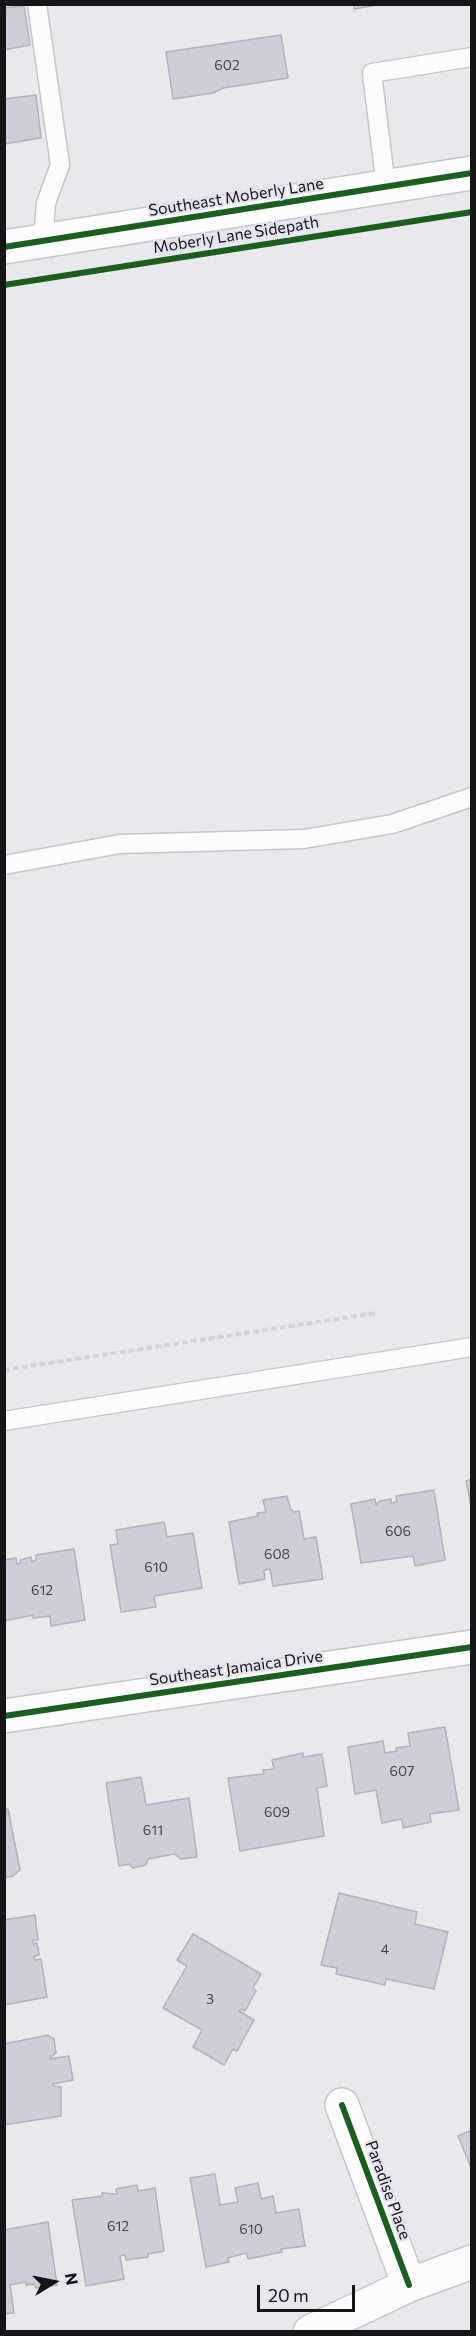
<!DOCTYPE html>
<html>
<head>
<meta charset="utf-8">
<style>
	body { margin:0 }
	#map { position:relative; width:476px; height:2336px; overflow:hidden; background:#e8e8ed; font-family:Commissioner,sans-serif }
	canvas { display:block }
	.frame { position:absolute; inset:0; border:6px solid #151518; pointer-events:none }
	.north { position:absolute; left:24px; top:2252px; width:60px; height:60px; -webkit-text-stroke:4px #e5e5f0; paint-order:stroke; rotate:80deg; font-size:16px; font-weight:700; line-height:24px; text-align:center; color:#151518 }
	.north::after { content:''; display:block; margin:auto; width:21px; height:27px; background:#151518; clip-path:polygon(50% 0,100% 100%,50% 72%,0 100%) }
	.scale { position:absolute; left:257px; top:2285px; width:98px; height:27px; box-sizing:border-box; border:3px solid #151518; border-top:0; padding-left:8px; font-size:18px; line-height:21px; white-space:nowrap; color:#151518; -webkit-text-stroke:4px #e5e5f0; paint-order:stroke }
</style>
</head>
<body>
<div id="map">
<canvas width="476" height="2336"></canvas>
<div class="frame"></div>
<div class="north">N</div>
<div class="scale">20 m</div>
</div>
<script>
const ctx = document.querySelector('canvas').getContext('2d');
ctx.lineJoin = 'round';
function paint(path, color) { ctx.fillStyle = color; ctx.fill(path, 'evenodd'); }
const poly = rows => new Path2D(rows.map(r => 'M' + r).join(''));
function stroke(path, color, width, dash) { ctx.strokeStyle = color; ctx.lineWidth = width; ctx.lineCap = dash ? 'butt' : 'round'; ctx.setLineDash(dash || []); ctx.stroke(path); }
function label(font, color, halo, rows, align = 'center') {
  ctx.font = font + ' Commissioner,sans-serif'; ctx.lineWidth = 4.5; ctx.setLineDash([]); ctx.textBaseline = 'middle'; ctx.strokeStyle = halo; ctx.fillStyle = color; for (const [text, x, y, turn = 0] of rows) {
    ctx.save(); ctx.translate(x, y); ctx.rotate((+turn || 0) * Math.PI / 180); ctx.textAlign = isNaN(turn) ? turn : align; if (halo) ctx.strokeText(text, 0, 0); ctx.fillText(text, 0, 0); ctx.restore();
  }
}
const building = poly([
	[354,4,383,4,354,9,354,4],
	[24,6,30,45,4,50,4,8,24,6],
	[281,35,288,78,223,88,213,93,173,99,166,52,281,35],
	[36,95,41,138,4,144,4,99,36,95],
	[472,1479,472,1510,466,1481,472,1479],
	[434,1490,445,1560,415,1566,413,1556,361,1563,351,1504,375,1499,376,1505,380,1501,391,1499,391,1503,397,1502,396,1496,434,1490],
	[287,1496,290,1508,294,1512,299,1511,304,1539,316,1537,323,1579,273,1586,270,1569,264,1570,265,1579,239,1584,229,1522,258,1516,257,1513,266,1512,263,1500,287,1496],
	[164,1522,167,1537,193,1533,202,1588,154,1596,156,1607,121,1612,110,1545,118,1544,116,1530,164,1522],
	[74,1549,85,1620,51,1626,50,1616,33,1618,33,1615,4,1621,4,1560,16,1558,17,1564,21,1563,20,1560,31,1557,32,1562,36,1560,36,1555,74,1549],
	[445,1727,459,1810,430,1814,431,1822,403,1828,402,1819,382,1823,376,1790,355,1794,348,1747,383,1741,385,1753,397,1751,396,1748,410,1746,408,1733,445,1727],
	[303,1753,303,1757,322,1754,327,1786,317,1788,324,1836,240,1851,228,1778,264,1774,263,1770,274,1769,272,1760,303,1753],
	[141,1777,146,1805,189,1798,197,1857,181,1859,174,1854,148,1859,146,1865,133,1868,129,1864,119,1866,106,1783,141,1777],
	[8,1809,20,1870,13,1876,4,1878,4,1810,8,1809],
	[339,1893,417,1912,415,1924,448,1932,434,1989,386,1979,385,1985,336,1974,337,1968,321,1965,339,1893],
	[35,1915,38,1940,33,1940,34,1944,37,1943,39,1955,34,1956,35,1960,41,1959,47,1997,4,2005,4,1920,35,1915],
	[193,1934,261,1974,253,1988,256,1991,245,2011,241,2009,239,2011,254,2020,237,2051,233,2049,224,2065,193,2047,202,2030,163,2008,187,1966,177,1960,193,1934],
	[48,2035,54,2039,56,2053,49,2059,69,2056,73,2080,53,2084,53,2086,61,2087,61,2116,4,2125,4,2044,48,2035],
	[472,2130,472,2170,458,2136,472,2130],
	[215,2174,220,2205,238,2202,235,2188,258,2183,261,2199,273,2196,276,2213,299,2209,305,2246,281,2249,282,2252,248,2259,246,2253,228,2258,229,2262,206,2267,190,2178,215,2174],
	[137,2185,138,2191,155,2188,164,2251,148,2254,148,2257,126,2260,125,2255,120,2256,124,2279,86,2286,72,2200,103,2196,102,2193,117,2194,116,2189,137,2185],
	[48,2222,57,2285,36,2288,34,2284,26,2285,25,2282,10,2285,14,2313,4,2314,4,2230,48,2222]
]);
paint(building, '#ceced9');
stroke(building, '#b3b2b7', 1.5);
const lane = poly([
	[37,4,60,165,46,203,43,241],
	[386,187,372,73,472,57],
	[4,865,120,844,304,839,392,824,472,797],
	[4,1421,472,1347]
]);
const street = poly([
	[4,1716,472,1647],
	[342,2105,409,2285],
	[310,2332,409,2285,472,2262]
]);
const secondary = poly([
	[4,247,472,173]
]);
stroke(lane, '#c6c6ca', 21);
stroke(street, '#c6c6ca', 36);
stroke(secondary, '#c6c6ca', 36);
stroke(poly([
	[4,1370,376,1313]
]), '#d4d4d5', 4, [6, 3]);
stroke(lane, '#fcfcfc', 18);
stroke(street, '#fcfcfc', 33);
stroke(secondary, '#fcfcfc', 33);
stroke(poly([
	[4,247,472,173],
	[4,285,472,212],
	[4,1716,472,1647],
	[342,2105,409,2285]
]), '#1b5e20', 6);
label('14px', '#434348', null, [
	["602",227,65],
	["606",398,1531],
	["608",277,1554],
	["610",156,1567],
	["612",42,1590],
	["607",402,1771],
	["609",277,1812],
	["611",153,1830],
	["4",385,1949],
	["3",210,1999],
	["612",118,2226],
	["610",251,2229]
]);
label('16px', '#151518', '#e5e5f0', [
	["Southeast Moberly Lane",236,197,-9],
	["Moberly Lane Sidepath",236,235,-9],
	["Southeast Jamaica Drive",236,1668,-8],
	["Paradise Place",388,2190,70]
]);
</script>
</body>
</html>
